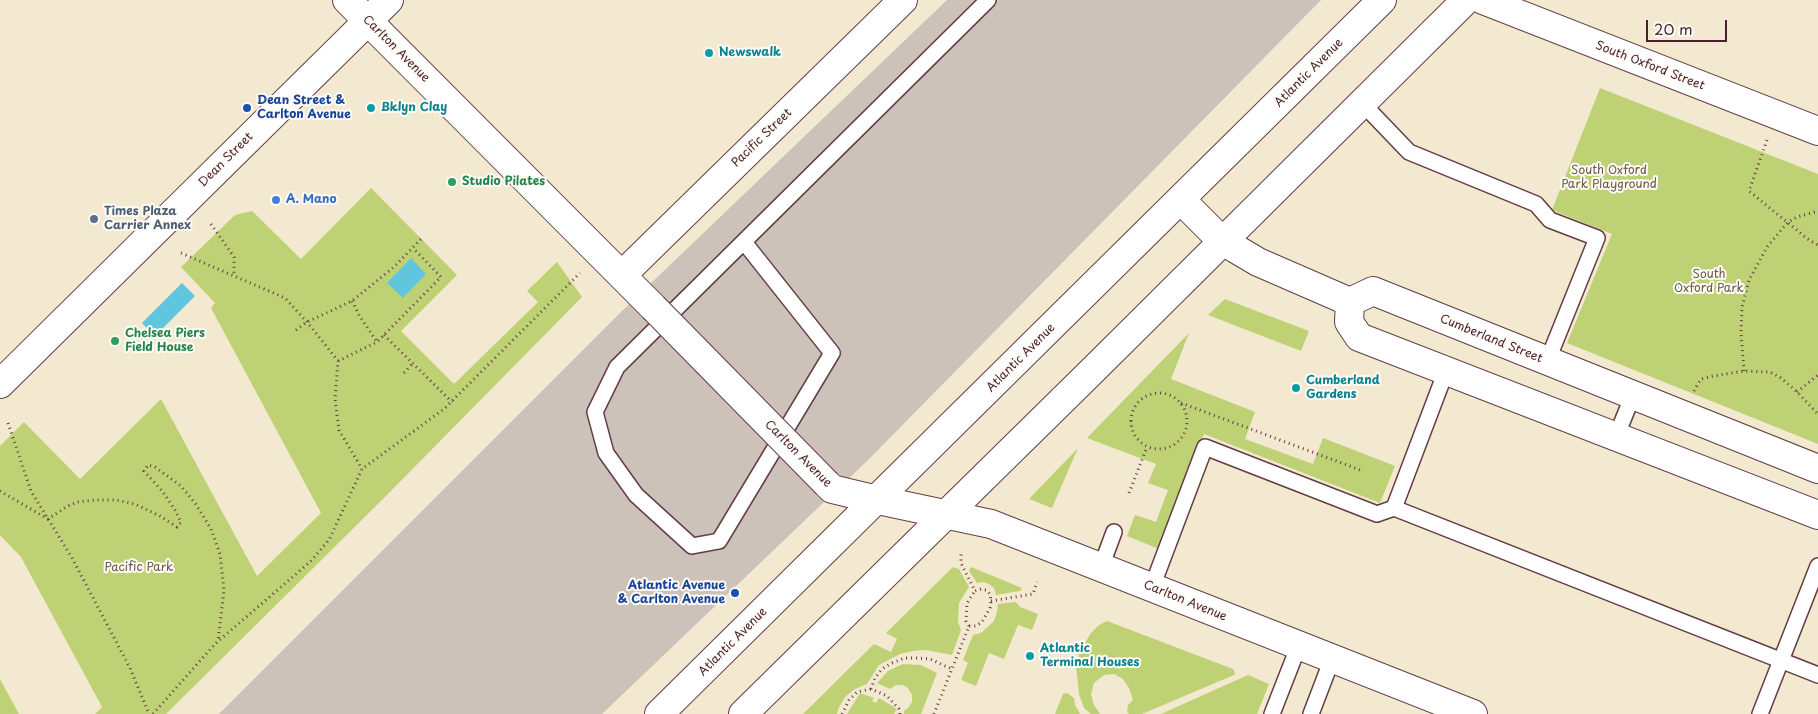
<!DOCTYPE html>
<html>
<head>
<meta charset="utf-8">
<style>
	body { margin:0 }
	#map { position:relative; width:1818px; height:714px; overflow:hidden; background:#f3e8d0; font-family:"Playpen Sans",sans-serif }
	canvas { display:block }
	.scale { position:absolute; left:1646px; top:20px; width:81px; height:22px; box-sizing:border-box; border:2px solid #4a1f2b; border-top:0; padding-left:6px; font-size:15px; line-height:18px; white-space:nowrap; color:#4a1f2b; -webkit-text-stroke:4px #fdfcf7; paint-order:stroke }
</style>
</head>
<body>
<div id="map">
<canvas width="1818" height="714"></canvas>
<div class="scale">20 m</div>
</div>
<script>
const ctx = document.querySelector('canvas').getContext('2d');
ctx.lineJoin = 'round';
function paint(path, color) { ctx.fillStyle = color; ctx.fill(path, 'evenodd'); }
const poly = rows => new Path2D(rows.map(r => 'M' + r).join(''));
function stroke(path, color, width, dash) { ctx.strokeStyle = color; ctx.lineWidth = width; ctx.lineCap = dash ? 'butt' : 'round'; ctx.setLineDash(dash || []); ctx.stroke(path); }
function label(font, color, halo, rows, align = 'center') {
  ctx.font = font + ' "Playpen Sans",sans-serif'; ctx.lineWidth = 4; ctx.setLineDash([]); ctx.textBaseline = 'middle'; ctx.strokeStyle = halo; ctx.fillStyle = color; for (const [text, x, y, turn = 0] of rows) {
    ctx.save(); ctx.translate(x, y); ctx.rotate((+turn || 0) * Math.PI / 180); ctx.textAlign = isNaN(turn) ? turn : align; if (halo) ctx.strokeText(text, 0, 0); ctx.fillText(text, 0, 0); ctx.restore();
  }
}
paint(poly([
	[947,0,1321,0,867,461,602,714,219,714,625,308]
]), '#ccc2b9');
paint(poly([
	[1600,88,1818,174,1818,444,1567,343,1612,234,1552,210],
	[371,188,457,275,401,331,454,384,538,302,527,291,557,262,582,297,384,498,166,714,95,714,102,707,21,557,0,535,0,446,24,422,80,479,161,399,257,576,321,513,211,308,215,303,181,267,235,215,252,211,301,259],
	[1225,299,1309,331,1301,351,1208,315],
	[1189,333,1171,379,1255,412,1245,439,1313,464,1323,438,1395,466,1380,503,1204,434,1159,549,1127,536,1135,515,1156,522,1168,490,1148,483,1156,464,1087,438],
	[1078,448,1052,508,1029,499],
	[953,567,959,569,969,587,959,603,958,622,961,630,952,655,926,650,913,651,900,654,879,665,867,684,855,689,846,696,839,707,837,714,803,714,874,644,891,652,897,639,886,633],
	[971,567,1022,588,1020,591,996,595,994,588,989,584,983,582,977,583,969,571],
	[1016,602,1020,607,1038,614,1032,630,1018,625,1004,659,989,653,976,686,961,680,968,663,963,660,973,635,981,633,994,621,997,612,998,604],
	[1107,621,1233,669,1235,673,1234,675,1142,714,1129,714,1127,712,1128,705,1133,700,1129,688,1123,679,1114,674,1104,675,1094,683,1091,694,1094,705,1100,714,1091,714,1084,708,1079,694,1076,665,1080,651,1091,633,1099,625],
	[903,664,921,665,937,673,921,714,904,714,904,711,908,708,912,702,912,695,908,688,903,685,896,685,890,689,877,683,888,671],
	[1248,675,1269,684,1257,714,1161,714],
	[0,679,19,714,0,714],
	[860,693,874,698,872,701,876,703,879,698,897,709,894,714,847,714],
	[1067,693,1074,698,1075,705,1080,714,1055,714,1063,694]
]), '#bed275');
paint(poly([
	[411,258,426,274,403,298,387,283],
	[182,283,195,296,155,336,142,323]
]), '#60c6dd');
const service = poly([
	[1362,103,1409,152,1536,204,1550,220,1597,238,1547,362],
	[744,242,832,353,719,541,692,546,636,495,606,453,595,412,617,367,988,0],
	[1616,437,1633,395],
	[1394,508,1446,371],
	[1101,567,1114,532],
	[1152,587,1205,447,1377,514,1394,508,1818,675],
	[1272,714,1299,645],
	[1311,714,1332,659],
	[1760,714,1818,566]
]);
const minor = poly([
	[347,0,653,307],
	[1483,0,1818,131],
	[1181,200,1215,234,1236,249,1258,262,1350,302,1373,291,1818,469],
	[622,275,903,0],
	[1350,302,1349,322,1359,337,1818,515],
	[0,384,389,0],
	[827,484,832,489,878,500,991,524,1473,714]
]);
const primary = poly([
	[659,714,1382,0],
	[743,714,1087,376,1466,0]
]);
stroke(service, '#633d44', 18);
stroke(minor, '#633d44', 30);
stroke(primary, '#633d44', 30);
stroke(poly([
	[1767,140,1749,191,1809,240,1818,245],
	[211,224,234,257,234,276],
	[181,253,285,298,307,322,338,361,335,399,339,430,362,469],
	[352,301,359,315,377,342],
	[296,330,307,322,352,301,394,267,421,239],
	[384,335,452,402],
	[338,361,377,342,441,277,413,248],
	[1744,371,1741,333,1742,307,1749,280,1767,247,1788,222,1797,217,1818,211],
	[404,373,413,363],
	[1694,391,1701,379,1713,376,1744,371,1770,372,1781,378,1797,392,1818,414],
	[1797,392,1818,375],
	'1131 421a28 28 0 1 1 56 0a28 28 0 1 1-56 0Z',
	[1181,403,1363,471],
	[8,423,31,491,72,558,130,668,149,714],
	[0,491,48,519,66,507,77,502,96,500,116,500,135,504,160,516,177,527,181,522,175,510,163,492,144,471,148,465,155,467,181,486,195,503,211,529,220,554,224,590,218,641],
	[1129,493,1147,447],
	[991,601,1033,594,1037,582],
	[969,626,966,621,967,603,975,591],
	[153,714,215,644,310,562,329,540,362,469,444,409,580,273],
	[842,714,849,700,857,692,871,689],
	[900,714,899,709,887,696,871,689,875,678,882,669,892,663,905,658,917,658,930,659,952,669],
	[934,714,969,626,976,626,982,622,990,608,991,601,990,594,986,590,981,589,975,591,961,563,961,554]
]), '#633d44', 3, [1, 4]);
stroke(service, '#fff', 15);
stroke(minor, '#fff', 28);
stroke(primary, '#fff', 28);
const minorBridge = poly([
	[653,307,827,484]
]);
stroke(minorBridge, '#633d44', 30, []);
stroke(minorBridge, '#fff', 28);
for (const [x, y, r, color] of [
	[709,53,5,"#0f9aa8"],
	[247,108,5,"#1a4fb4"],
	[371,108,5,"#0f9aa8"],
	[452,182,5,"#2e9e5b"],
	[276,200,5,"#3f7fe0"],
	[94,219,5,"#5c6f8a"],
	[115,341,5,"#2e9e5b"],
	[1296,388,5,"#0f9aa8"],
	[735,593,5,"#1a4fb4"],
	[1030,656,5,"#0f9aa8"]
]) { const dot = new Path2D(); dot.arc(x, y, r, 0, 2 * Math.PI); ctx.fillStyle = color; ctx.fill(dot); stroke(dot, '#fdfcf7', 2); }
label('12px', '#4a1f2b', '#fdfcf7', [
	["Carlton Avenue",396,49,45],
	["South Oxford Street",1650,66,21],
	["Atlantic Avenue",1309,73,-45],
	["Pacific Street",762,138,-44],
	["Dean Street",226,160,-45],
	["Cumberland Street",1491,339,22],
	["Atlantic Avenue",1021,358,-45],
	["Carlton Avenue",798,454,45],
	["Carlton Avenue",1185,601,22],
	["Atlantic Avenue",733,642,-45]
]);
label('bold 12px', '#0d838f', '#fdfcf7', [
	["Newswalk",719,53],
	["Bklyn Clay",381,108],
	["Cumberland",1306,381],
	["Gardens",1306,395],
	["Atlantic",1040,649],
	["Terminal Houses",1040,663]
], 'left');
label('bold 12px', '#164399', '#fdfcf7', [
	["Dean Street &",257,101],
	["Carlton Avenue",257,115],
	["Atlantic Avenue",725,586,"right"],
	["& Carlton Avenue",725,600,"right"]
], 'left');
label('12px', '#6d5541', '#fdfcf7', [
	["South Oxford",1609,171],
	["Park Playground",1609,185],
	["South",1709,275],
	["Oxford Park",1709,289],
	["Pacific Park",139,568]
]);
label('bold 12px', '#27864d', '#fdfcf7', [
	["Studio Pilates",462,182],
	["Chelsea Piers",125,334],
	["Field House",125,348]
], 'left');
label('bold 12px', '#366cbe', '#fdfcf7', [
	["A. Mano",286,200]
], 'left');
label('bold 12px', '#4e5e75', '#fdfcf7', [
	["Times Plaza",104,212],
	["Carrier Annex",104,226]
], 'left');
</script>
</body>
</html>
